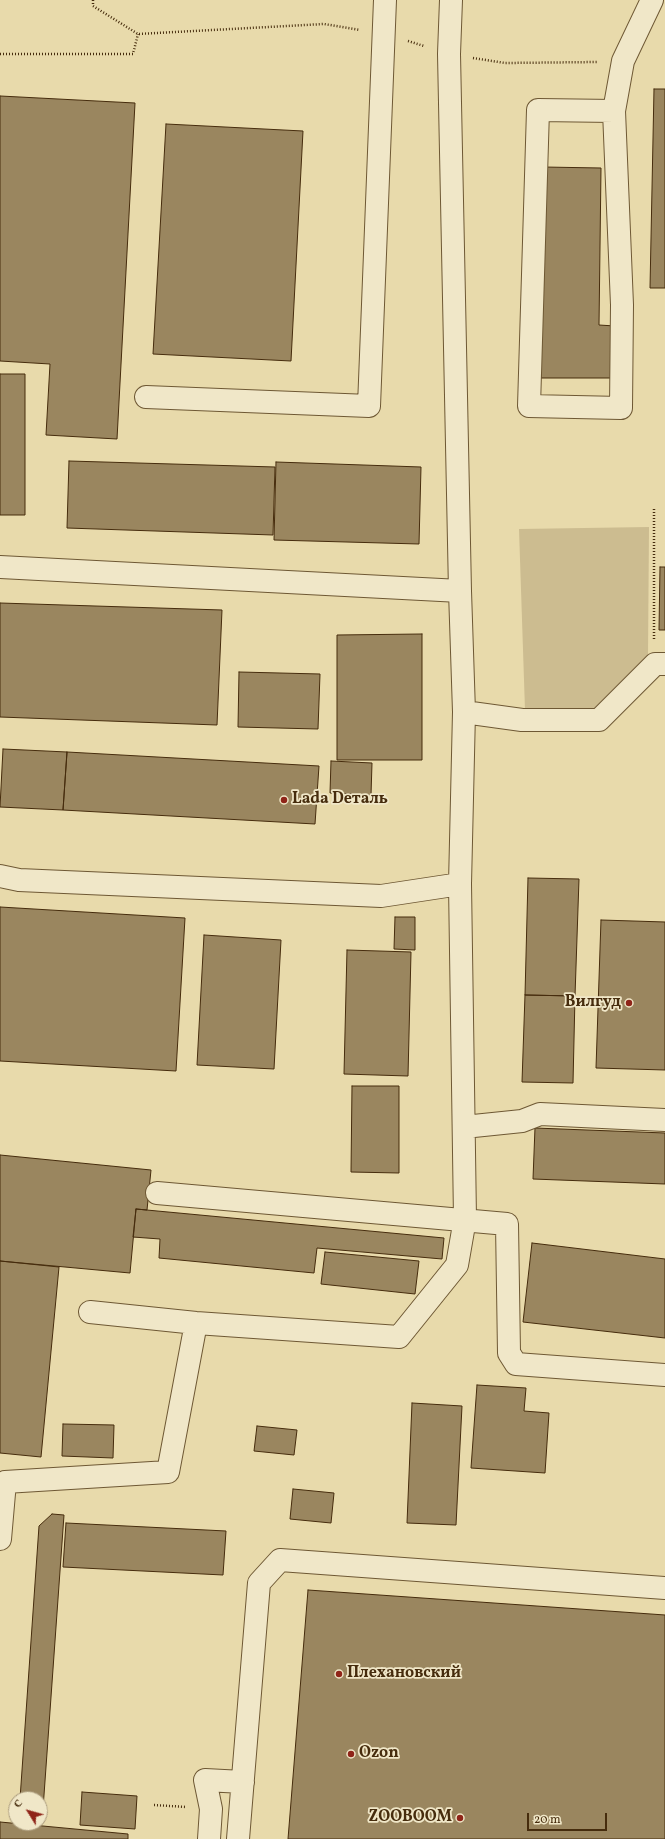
<!DOCTYPE html>
<html>
<head>
<meta charset="utf-8">
<style>
	body { margin:0 }
	#map { position:relative; width:665px; height:1839px; overflow:hidden; background:#e8daab; font-family:Vollkorn,serif }
	canvas { display:block }
	.north { position:absolute; left:8px; top:1791px; width:40px; height:40px; box-sizing:border-box; background:#f0e7c8; border:1px solid #ac9c7d; border-radius:50%; rotate:307deg; font-size:11px; font-weight:700; line-height:16px; text-align:center; color:#462c0d }
	.north::after { content:''; display:block; margin:auto; width:14px; height:18px; background:#8f2418; clip-path:polygon(50% 0,100% 100%,50% 72%,0 100%) }
	.scale { position:absolute; left:527px; top:1813px; width:80px; height:18px; box-sizing:border-box; border:2px solid #462c0d; border-top:0; padding-left:5px; font-size:12px; line-height:14px; white-space:nowrap; color:#462c0d; -webkit-text-stroke:3px #f0e7c8; paint-order:stroke }
</style>
</head>
<body>
<div id="map">
<canvas width="665" height="1839"></canvas>
<div class="north">С</div>
<div class="scale">20 m</div>
</div>
<script>
const ctx = document.querySelector('canvas').getContext('2d');
ctx.lineJoin = 'round';
function paint(path, color) { ctx.fillStyle = color; ctx.fill(path, 'evenodd'); }
const poly = rows => new Path2D(rows.map(r => 'M' + r).join(''));
function stroke(path, color, width, dash) { ctx.strokeStyle = color; ctx.lineWidth = width; ctx.lineCap = dash ? 'butt' : 'round'; ctx.setLineDash(dash || []); ctx.stroke(path); }
function label(font, color, halo, rows, align = 'center') {
  ctx.font = font + ' Vollkorn,serif'; ctx.lineWidth = 3.5; ctx.setLineDash([]); ctx.textBaseline = 'middle'; ctx.strokeStyle = halo; ctx.fillStyle = color; for (const [text, x, y, turn = 0] of rows) {
    ctx.save(); ctx.translate(x, y); ctx.rotate((+turn || 0) * Math.PI / 180); ctx.textAlign = isNaN(turn) ? turn : align; if (halo) ctx.strokeText(text, 0, 0); ctx.fillText(text, 0, 0); ctx.restore();
  }
}
paint(poly([
	[649,527,648,655,597,712,525,710,519,529]
]), '#ccbc90');
const building = poly([
	[654,89,665,89,665,288,650,288,654,89],
	[0,96,135,103,117,439,46,435,50,364,0,361,0,96],
	[166,124,303,131,291,361,153,354,166,124],
	[543,167,601,168,599,325,615,326,614,378,541,378,543,167],
	[0,374,25,374,25,515,0,515,0,374],
	[69,461,275,467,273,535,67,528,69,461],
	[276,462,421,467,419,544,274,540,276,462],
	[660,567,665,567,665,630,659,630,660,567],
	[0,603,222,610,217,725,0,717,0,603],
	[422,634,422,760,337,760,337,635,422,634],
	[239,672,320,674,318,729,238,727,239,672],
	[3,749,67,752,63,810,0,807,3,749],
	[67,752,319,766,315,824,63,810,67,752],
	[331,761,372,763,371,795,330,793,331,761],
	[528,878,579,879,575,996,525,995,528,878],
	[0,907,185,918,176,1071,0,1061,0,907],
	[395,917,415,917,415,950,394,949,395,917],
	[601,920,665,922,665,1070,596,1068,601,920],
	[204,935,281,940,274,1069,197,1065,204,935],
	[347,950,411,952,408,1076,344,1074,347,950],
	[525,995,575,996,573,1083,522,1082,525,995],
	[352,1086,399,1086,399,1173,351,1172,352,1086],
	[535,1128,665,1133,665,1184,533,1179,535,1128],
	[0,1155,151,1170,147,1210,136,1209,130,1273,0,1261,0,1155],
	[136,1209,444,1238,442,1259,317,1248,314,1273,159,1258,160,1239,133,1237,136,1209],
	[532,1243,665,1259,665,1338,523,1322,532,1243],
	[325,1252,419,1261,415,1294,321,1284,325,1252],
	[0,1261,59,1267,41,1457,0,1453,0,1261],
	[477,1385,526,1388,524,1411,549,1413,545,1473,471,1468,477,1385],
	[412,1403,462,1406,456,1525,407,1523,412,1403],
	[63,1424,114,1425,113,1458,62,1456,63,1424],
	[257,1426,297,1430,294,1455,254,1451,257,1426],
	[293,1489,334,1493,331,1523,290,1519,293,1489],
	[52,1514,64,1515,42,1823,40,1823,40,1799,20,1799,39,1526,52,1514],
	[66,1523,226,1531,223,1575,63,1567,66,1523],
	[308,1590,665,1615,665,1839,288,1839,308,1590],
	[82,1792,137,1796,135,1829,80,1825,82,1792],
	[0,1822,128,1834,128,1839,0,1839,0,1822]
]);
paint(building, '#9a865f');
stroke(building, '#462c0d', 1);
const minor = poly([
	[614,111,538,110,529,406,621,408,622,305,614,111,623,61,652,0],
	[146,397,369,406,385,0],
	[0,567,460,591],
	[464,712,522,720,599,720,655,664,665,664],
	[0,876,19,880,381,896,460,884],
	[464,1127,522,1121,540,1114,665,1120],
	[157,1193,507,1224,509,1353,516,1364,665,1375],
	[90,1312,196,1323,399,1337,457,1265,465,1219,460,884,464,712,460,591,449,54,451,0],
	[0,1539,5,1482,168,1472,196,1323],
	[209,1839,211,1809,205,1780,243,1782],
	[238,1839,259,1583,280,1560,665,1588]
]);
stroke(minor, '#6e5834', 24);
stroke(poly([
	[93,0,93,6,138,34,324,24,360,30],
	[408,41,424,46],
	[0,54,133,54,138,34],
	[473,58,505,63,598,62],
	[654,509,654,640],
	[154,1805,186,1807]
]), '#462c0d', 2.5, [1, 2]);
stroke(minor, '#f0e7c8', 22);
for (const [x, y, r, color] of [
	[284,800,4,"#8f2418"],
	[629,1003,4,"#8f2418"],
	[339,1674,4,"#8f2418"],
	[351,1754,4,"#8f2418"],
	[460,1818,4,"#8f2418"]
]) { const dot = new Path2D(); dot.arc(x, y, r, 0, 2 * Math.PI); ctx.fillStyle = color; ctx.fill(dot); stroke(dot, '#f0e7c8', 1.5); }
label('bold 16px', '#462c0d', '#f0e7c8', [
	["Lada Dеталь",292,800],
	["Вилгуд",621,1003,"right"],
	["Плехановский",347,1674],
	["Ozon",359,1754],
	["ZOOBOOM",452,1818,"right"]
], 'left');
</script>
</body>
</html>
